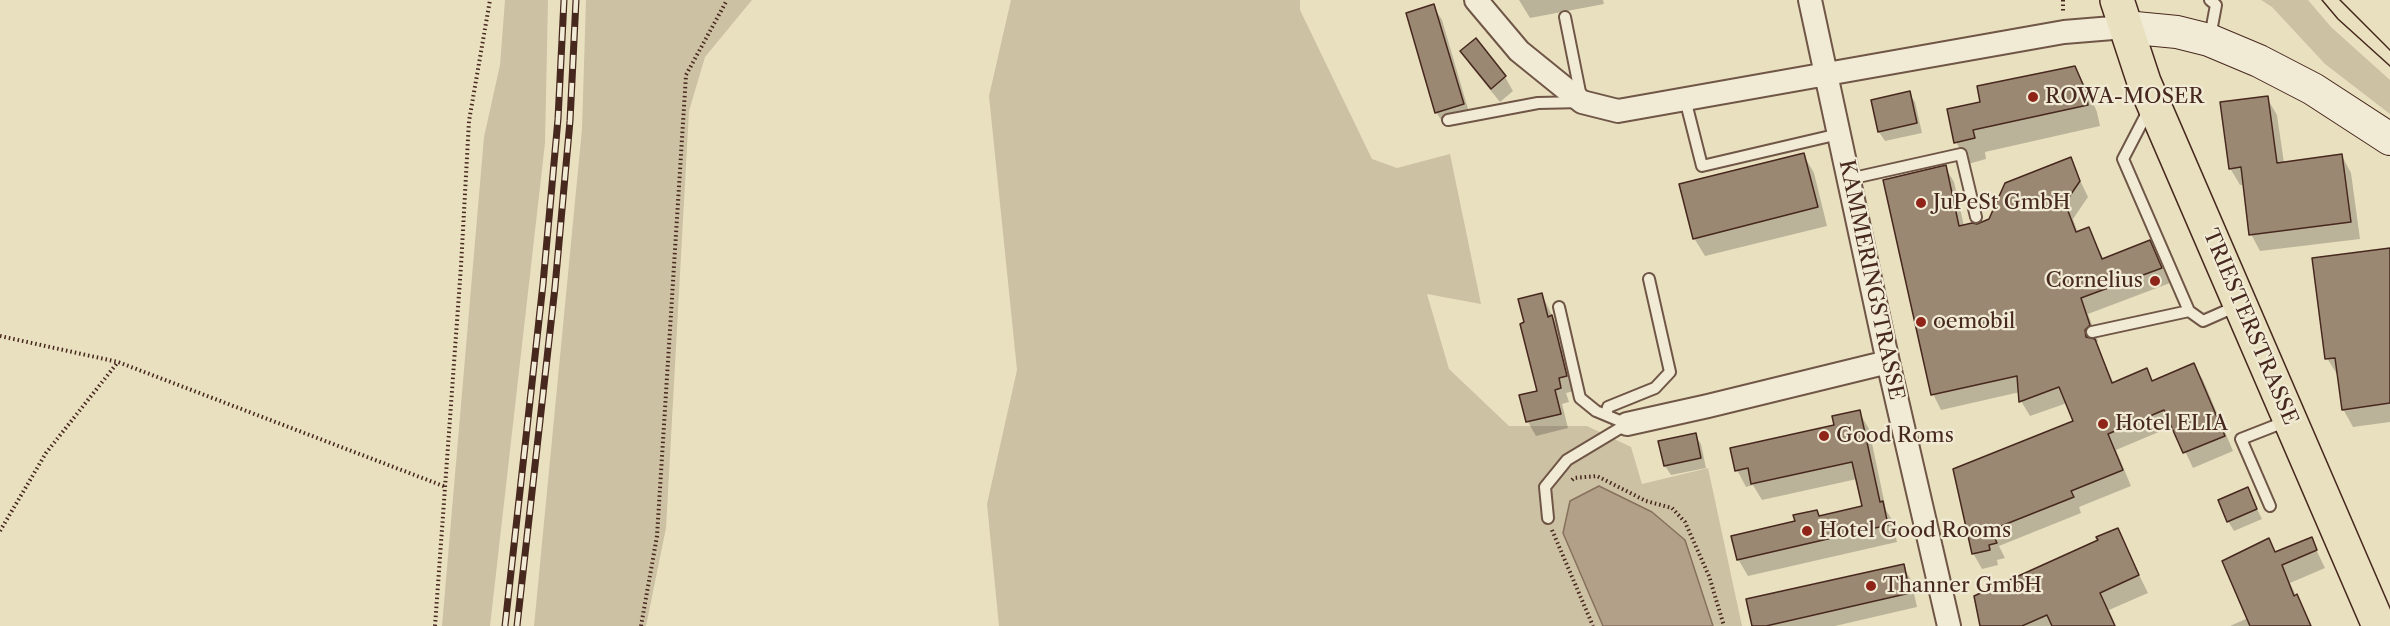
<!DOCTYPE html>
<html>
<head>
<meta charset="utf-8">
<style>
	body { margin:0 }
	canvas { display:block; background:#e9e0bf }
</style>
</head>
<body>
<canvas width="2390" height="626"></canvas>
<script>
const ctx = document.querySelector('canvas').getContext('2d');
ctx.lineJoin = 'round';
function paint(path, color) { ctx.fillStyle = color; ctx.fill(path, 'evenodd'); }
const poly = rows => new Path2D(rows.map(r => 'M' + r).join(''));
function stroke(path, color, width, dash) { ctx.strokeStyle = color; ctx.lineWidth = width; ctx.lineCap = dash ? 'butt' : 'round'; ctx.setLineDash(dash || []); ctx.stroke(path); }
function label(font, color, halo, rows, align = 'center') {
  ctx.font = font + ' "Libre Caslon Text",serif'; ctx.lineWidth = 4.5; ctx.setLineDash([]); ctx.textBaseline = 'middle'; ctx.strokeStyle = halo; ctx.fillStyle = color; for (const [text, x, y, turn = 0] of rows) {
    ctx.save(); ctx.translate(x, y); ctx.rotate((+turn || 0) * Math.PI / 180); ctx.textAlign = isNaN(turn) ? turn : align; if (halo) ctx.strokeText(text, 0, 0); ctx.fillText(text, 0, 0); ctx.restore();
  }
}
paint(poly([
	[505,0,548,0,545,143,490,626,442,626,484,137,500,65],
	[586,0,752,0,705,57,689,111,666,528,646,626,534,626,582,129],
	[1011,0,1300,0,1300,10,1372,159,1397,168,1450,154,1481,304,1427,294,1449,369,1509,426,1587,426,1631,447,1642,484,1708,468,1742,626,999,626,987,504,1017,370,989,96],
	[2261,0,2308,0,2331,27,2390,80,2390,114,2325,64,2272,7]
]), '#cdc1a4');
const water = poly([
	[1599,486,1652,512,1685,540,1713,626,1603,626,1563,533,1570,501,1599,486]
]);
paint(water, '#b2a188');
stroke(water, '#87715e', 1.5);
paint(poly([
	[1519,0,1603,0,1604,4,1530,18],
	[1433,6,1442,20,1471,119,1445,126,1436,112],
	[1476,40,1505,77,1513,91,1500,102,1470,65,1462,51],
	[2074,67,2087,89,2097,112,2100,126,1985,152,1986,159,1968,164,1956,142,1982,103],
	[1909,93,1915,102,1922,133,1885,141,1879,132,1872,101],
	[2267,98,2277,115,2284,163,2342,156,2351,173,2360,239,2260,251,2251,234,2245,185,2240,185,2230,168],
	[1803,154,1814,173,1827,226,1705,256,1694,238],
	[2070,159,2088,197,2073,219,2078,233,2089,229,2104,260,2149,242,2170,283,2088,314,2098,341,2096,343,2114,384,2147,370,2153,382,2194,365,2203,380,2233,451,2193,468,2173,426,2116,450,2131,486,2079,507,2081,513,1999,546,2005,558,1997,560,1998,565,1982,569,1973,553,1955,470,2075,422,2067,403,2030,416,2021,401,2020,392,1941,410,1933,394,1945,167,1954,182,1964,226,1977,226,1990,221],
	[2390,249,2390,425,2390,422,2353,427,2343,409,2338,376,2327,358],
	[1542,295,1560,331,1574,391,1566,393,1569,402,1562,404,1568,428,1536,436,1528,422,1521,396,1538,392,1526,323],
	[1859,412,1869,429,1886,510,1892,520,1897,542,1748,576,1738,559,1797,522,1863,507,1857,479,1762,500,1753,485,1746,487,1737,470,1836,427],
	[1695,435,1701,444,1706,468,1671,475,1665,466,1660,443],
	[2247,489,2262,519,2234,531,2228,521],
	[2117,530,2148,593,2109,610,2116,626,1982,626],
	[2311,539,2325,568,2290,583,2311,626,2230,626,2248,618,2268,540,2276,553],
	[1903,566,1911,580,1917,607,1835,626,1754,626]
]), '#0003');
const building = poly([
	[1434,4,1464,104,1435,113,1406,13,1434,4],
	[1476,38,1506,76,1491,89,1460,51,1476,38],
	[2075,66,2085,89,2088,105,1973,130,1975,138,1954,143,1947,109,1980,102,1977,86,2075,66],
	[1910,91,1917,123,1878,132,1871,100,1910,91],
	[2268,96,2277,163,2342,154,2351,222,2249,235,2241,167,2229,169,2220,102,2268,96],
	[1804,153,1818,207,1693,239,1679,184,1804,153],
	[2071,157,2080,181,2065,203,2076,232,2089,227,2102,259,2150,240,2162,268,2081,298,2090,325,2085,330,2086,337,2095,339,2112,383,2147,368,2152,381,2194,363,2225,436,2183,453,2164,410,2108,434,2123,470,2071,491,2074,497,1991,530,1997,543,1989,545,1990,550,1972,554,1953,469,2073,421,2059,387,2019,402,2017,376,1931,395,1883,180,1946,165,1959,226,1972,223,1977,224,1989,219,2005,183,2071,157],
	[2390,248,2390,403,2342,410,2335,358,2325,359,2312,258,2390,248],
	[1542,293,1548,317,1552,315,1567,376,1559,378,1561,388,1555,390,1561,414,1526,422,1519,395,1537,391,1520,324,1524,322,1518,299,1542,293],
	[1860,410,1880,502,1883,501,1888,525,1737,560,1731,536,1795,521,1793,515,1817,510,1819,516,1862,506,1852,462,1751,484,1748,468,1735,471,1730,448,1834,425,1832,416,1860,410],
	[1696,433,1701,458,1664,466,1658,441,1696,433],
	[2248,487,2257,509,2227,522,2218,500,2248,487],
	[2118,528,2139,575,2100,593,2115,626,2052,626,2047,615,2022,626,1980,626,1974,596,2098,540,2096,537,2118,528],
	[2312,537,2317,550,2282,565,2294,596,2297,594,2311,626,2250,626,2222,561,2269,538,2275,552,2312,537],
	[1904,564,1910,593,1766,626,1752,626,1746,599,1904,564]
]);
paint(building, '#9b8872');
stroke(building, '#47281e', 1.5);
const lane = poly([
	[2210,0,2216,5,2210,37],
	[1685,99,1702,166,1839,134],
	[2149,109,2123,159,2189,311],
	[1448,120,1538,103,1582,102,1565,17],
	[1849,179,1961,154,1976,217],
	[1559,307,1580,398,1596,411,1627,424],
	[2092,332,2189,311,2203,321,2237,306],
	[1606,415,1608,407,1655,388,1670,372,1649,279],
	[2270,506,2241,439,2287,421],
	[1548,518,1545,487,1567,460,1627,424]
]);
const street = poly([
	[1476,0,1519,51,1582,102,1618,111,2064,32,2125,27],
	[1810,0,1888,362,1949,626],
	[1627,424,1708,406,1888,362]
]);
const secondary = poly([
	[2125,27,2177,32,2209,40,2259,61,2313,89,2390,139]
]);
const primary = poly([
	[2117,0,2144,82,2379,626]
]);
stroke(lane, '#705646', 14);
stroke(street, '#705646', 26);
stroke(secondary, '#47281e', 34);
stroke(primary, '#47281e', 36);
stroke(poly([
	[2063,0,2063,11],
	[0,336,118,362,446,487],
	[1572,480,1574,478,1597,476,1646,501,1672,508,1685,522,1709,576,1724,626],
	[1552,530,1593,626],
	[0,531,46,453,118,362],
	[435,626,461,266,469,121,490,0],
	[641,626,657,536,686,75,727,0]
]), '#47281e', 4, [1.5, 3]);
stroke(lane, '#f1ebd5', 10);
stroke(street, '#f1ebd5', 22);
stroke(secondary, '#f1ebd5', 32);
stroke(primary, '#e9e0bf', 33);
stroke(poly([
	[2322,0,2338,19,2390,66],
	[2340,0,2390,50]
]), '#47281e', 1.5);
const rail = poly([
	[505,626,543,284,558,119,564,0],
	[517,626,555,287,570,121,576,0]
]);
stroke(rail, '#47281e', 7);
stroke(rail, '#f1ebd5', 4.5, [14]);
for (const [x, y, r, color] of [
	[2033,97,6,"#8f2418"],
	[1921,203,6,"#8f2418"],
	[2155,281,6,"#8f2418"],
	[1921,322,6,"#8f2418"],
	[2103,424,6,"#8f2418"],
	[1824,436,6,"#8f2418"],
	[1807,531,6,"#8f2418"],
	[1871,586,6,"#8f2418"]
]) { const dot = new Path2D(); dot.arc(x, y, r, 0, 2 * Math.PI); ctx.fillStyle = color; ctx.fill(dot); stroke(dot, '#f1ebd5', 2); }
label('21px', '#47281e', '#f1ebd5', [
	["ROWA-MOSER",2045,97],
	["JuPeSt GmbH",1933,203],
	["Cornelius",2143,281,"right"],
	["oemobil",1933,322],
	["Hotel ELIA",2115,424],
	["Good Roms",1836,436],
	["Hotel Good Rooms",1819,531],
	["Thanner GmbH",1883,586]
], 'left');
label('21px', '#47281e', '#f1ebd5', [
	["KAMMERINGSTRASSE",1871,280,78],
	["TRIESTERSTRASSE",2250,327,67]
]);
</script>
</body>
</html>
